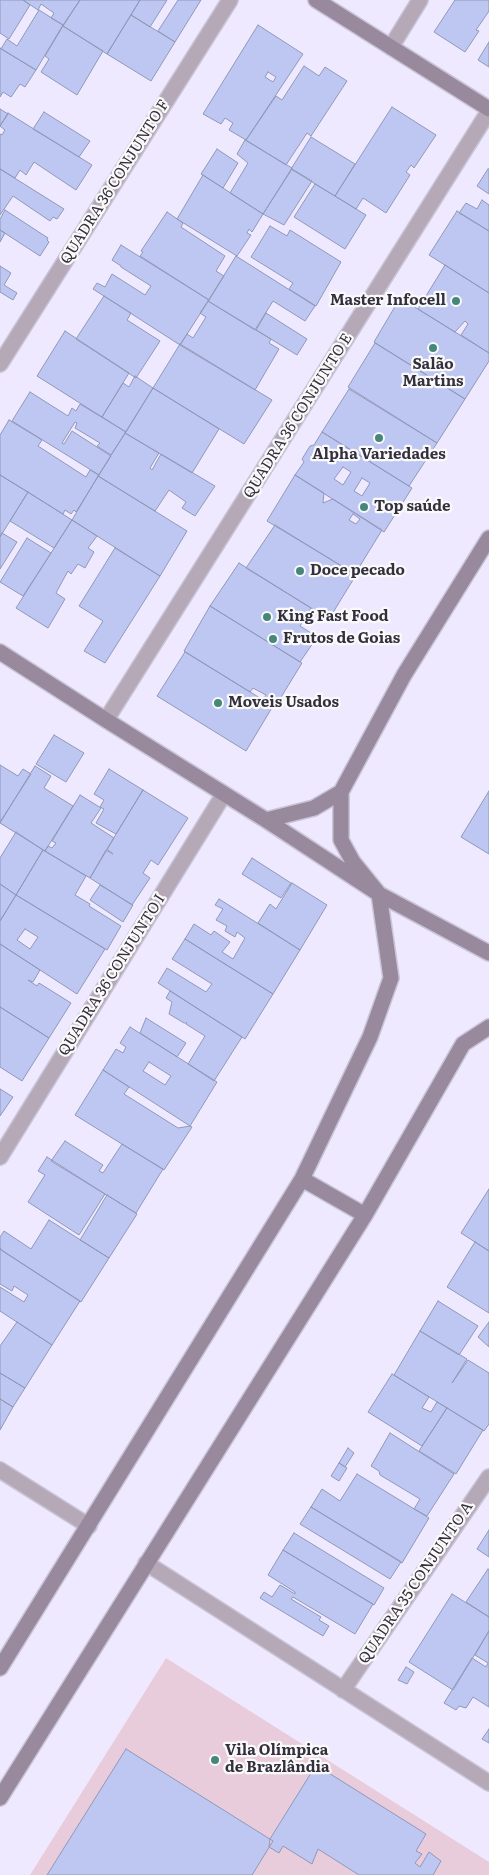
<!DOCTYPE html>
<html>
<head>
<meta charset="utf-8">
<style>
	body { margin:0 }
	canvas { display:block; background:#efe9ff }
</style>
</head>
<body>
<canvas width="489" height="1875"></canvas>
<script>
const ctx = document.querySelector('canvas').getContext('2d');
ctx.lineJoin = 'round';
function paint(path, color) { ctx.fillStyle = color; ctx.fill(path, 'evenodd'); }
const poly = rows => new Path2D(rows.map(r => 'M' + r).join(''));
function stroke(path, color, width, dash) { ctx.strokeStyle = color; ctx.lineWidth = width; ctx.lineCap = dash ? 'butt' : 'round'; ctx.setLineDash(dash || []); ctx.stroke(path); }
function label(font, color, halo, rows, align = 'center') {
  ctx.font = font + ' Literata,serif'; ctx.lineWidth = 4.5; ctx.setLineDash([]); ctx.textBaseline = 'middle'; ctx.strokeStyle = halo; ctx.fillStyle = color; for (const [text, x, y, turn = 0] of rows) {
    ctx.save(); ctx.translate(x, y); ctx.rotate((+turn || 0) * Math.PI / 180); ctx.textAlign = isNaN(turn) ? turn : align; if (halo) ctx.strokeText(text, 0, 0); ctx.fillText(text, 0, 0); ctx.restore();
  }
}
paint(poly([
	[166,1658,489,1862,489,1875,30,1875]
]), '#e9ccdb');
const building = poly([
	[0,0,23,0,30,5,9,39,0,33,0,0],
	[23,0,80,0,63,25,51,18,54,13,41,4,38,10,23,0],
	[80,0,140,0,107,54,63,26,80,0],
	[140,0,167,0,150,27,131,15,140,0],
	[178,0,201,0,175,42,158,31,178,0],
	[455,0,489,0,489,11,476,30,479,31,465,52,434,32,455,0],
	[39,10,63,25,36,70,1,49,7,39,17,46,39,10],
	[131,15,175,42,151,81,107,54,131,15],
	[258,25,303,54,246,140,229,130,233,123,225,118,221,124,203,114,258,25],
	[268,72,276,77,273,82,265,77,268,72],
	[63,26,103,51,77,95,41,72,49,59,45,56,63,26],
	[489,42,489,67,478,60,489,42],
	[0,48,36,70,25,87,20,84,11,97,3,92,0,97,0,48],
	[304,66,319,76,325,67,347,81,311,136,307,133,286,165,246,140,276,96,282,100,304,66],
	[392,107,436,135,414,168,411,165,406,172,410,175,386,213,363,198,356,209,335,196,392,107],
	[0,109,8,114,0,126,0,109],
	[44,112,90,141,79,157,33,129,44,112],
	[8,113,92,165,76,190,34,162,26,175,20,170,15,178,0,169,0,134,2,135,5,130,0,126,8,113],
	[311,137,355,164,335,196,291,169,311,137],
	[245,140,292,168,263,214,230,193,248,163,237,154,245,140],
	[217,149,238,163,223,188,201,174,217,149],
	[0,169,64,209,57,219,53,217,50,221,13,196,0,215,0,169],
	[292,169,312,181,284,225,263,214,292,169],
	[488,169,489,169,489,194,477,186,488,169],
	[203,175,263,214,252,232,249,229,247,233,251,235,237,256,177,219,203,175],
	[315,184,366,215,345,249,294,217,315,184],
	[482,200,489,205,489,231,459,213,466,203,477,209,482,200],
	[5,210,48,238,47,240,49,242,40,256,0,230,0,219,5,210],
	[457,211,489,231,489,293,429,255,457,211],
	[167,212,183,223,181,227,225,256,216,271,224,276,209,300,140,256,143,252,141,251,167,212],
	[270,226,287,236,290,230,341,262,316,306,289,289,293,283,251,257,270,226],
	[0,230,5,233,0,242,0,230],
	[121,245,209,300,180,345,93,289,97,283,105,287,112,274,145,295,151,286,121,267,121,266,112,260,121,245],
	[236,256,315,306,305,321,273,301,255,330,208,301,236,256],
	[445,265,489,293,489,353,461,335,468,324,465,321,455,332,418,309,445,265],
	[0,266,11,273,4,285,17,293,13,300,0,292,0,266],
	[104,296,131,313,127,320,160,341,136,378,76,339,104,296],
	[400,298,489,353,489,361,465,399,374,342,400,298],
	[208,301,271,339,269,343,279,349,255,390,180,345,187,334,193,338,206,317,200,313,208,301],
	[266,313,307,339,297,355,256,330,266,313],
	[65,331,129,373,102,417,37,376,65,331],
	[375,343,465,399,437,443,348,387,375,343],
	[180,344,272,400,244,444,153,388,180,344],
	[135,376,153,388,126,432,102,417,123,383,129,387,135,376],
	[153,388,219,429,192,473,125,433,153,388],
	[349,389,437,443,409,486,322,432,349,389],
	[30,392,68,416,72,408,76,411,80,404,126,432,111,455,97,446,100,443,75,428,77,423,75,422,62,443,64,444,72,431,111,456,99,475,12,421,30,392],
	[9,420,42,440,38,446,86,477,90,470,99,475,76,512,74,510,71,514,65,510,63,514,0,475,0,435,9,420],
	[322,432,412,488,384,532,295,475,304,462,302,459,310,446,314,445,322,432],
	[343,467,351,472,343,485,334,479,343,467],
	[362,478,370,483,362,496,354,491,362,478],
	[125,433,159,453,150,468,152,470,161,454,215,486,195,516,182,508,186,502,169,490,155,511,98,476,125,433],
	[0,475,28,492,0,537,0,475],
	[295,475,324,493,323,503,333,499,382,530,355,574,267,521,295,475],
	[353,514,360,519,356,524,349,520,353,514],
	[98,476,187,531,160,576,72,520,98,476],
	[28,492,72,520,54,548,10,521,28,492],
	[72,520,97,536,88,548,94,552,85,568,78,564,71,574,68,571,63,580,56,593,65,599,48,628,16,608,72,520],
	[275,525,356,575,329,619,246,568,275,525],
	[2,533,17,542,0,569,0,537,2,533],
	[27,538,51,553,23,596,0,582,27,538],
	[115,548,160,576,105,663,84,651,103,621,79,606,115,548],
	[239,563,311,608,300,626,311,633,309,636,315,640,300,662,210,606,239,563],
	[210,606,302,663,275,707,263,700,266,695,253,688,250,692,184,651,210,606],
	[185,652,273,706,246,751,157,696,185,652],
	[54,735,84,753,66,782,36,764,54,735],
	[0,765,18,776,23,769,31,774,0,822,0,765],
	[35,766,51,776,44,788,73,806,45,851,0,823,35,766],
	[109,769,143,790,116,834,96,823,104,809,100,807,104,800,94,794,109,769],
	[143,790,188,818,158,865,151,860,143,873,150,878,132,905,90,878,106,850,113,854,107,849,143,790],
	[489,791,489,854,461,837,489,791],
	[80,795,101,808,91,823,114,838,90,878,45,851,48,846,52,848,56,843,52,841,80,795],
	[16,832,43,850,16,895,0,884,0,858,16,832],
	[43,850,86,876,75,895,90,904,89,906,121,926,107,950,16,895,43,850],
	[252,858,291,883,281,898,242,874,252,858],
	[292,883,327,905,300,950,258,923,270,904,276,909,292,883],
	[0,884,16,895,0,921,0,884],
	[100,885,133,905,123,922,90,900,100,885],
	[16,895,105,949,77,994,0,944,0,921,16,895],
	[25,929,38,937,30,949,17,940,25,929],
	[219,899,300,950,273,994,185,939,194,924,211,935,214,931,230,942,222,952,233,959,245,938,237,932,235,937,225,931,227,926,216,920,223,909,215,905,219,899],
	[185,939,273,994,245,1039,158,983,167,968,206,992,212,984,172,959,185,939],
	[0,944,40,970,33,982,28,980,37,986,39,983,71,1003,49,1038,0,1007,0,944],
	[170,991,242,1037,214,1081,188,1064,205,1036,186,1024,187,1023,184,1023,169,1014,172,1002,166,998,170,991],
	[0,1007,49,1038,22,1081,0,1067,0,1007],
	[146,1018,186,1043,177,1057,140,1033,146,1018],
	[130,1027,217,1082,190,1126,103,1070,116,1049,123,1053,126,1047,120,1043,130,1027],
	[149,1062,171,1076,165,1085,143,1071,149,1062],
	[103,1070,129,1087,124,1094,178,1128,190,1126,192,1127,164,1170,75,1115,103,1070],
	[0,1089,13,1097,0,1116,0,1089],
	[65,1141,103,1165,99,1171,103,1173,122,1144,163,1169,136,1213,51,1161,65,1141],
	[47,1157,105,1194,79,1235,28,1202,45,1175,38,1171,47,1157],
	[489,1189,489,1251,461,1233,489,1189],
	[107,1195,137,1214,109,1258,80,1240,107,1195],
	[49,1220,109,1258,81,1302,1,1250,0,1247,0,1237,4,1231,31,1249,49,1220],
	[475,1242,489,1251,489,1313,447,1287,475,1242],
	[0,1249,80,1301,52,1345,0,1311,0,1287,24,1302,28,1295,14,1286,12,1291,0,1284,0,1249],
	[438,1301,478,1326,459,1355,420,1331,438,1301],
	[17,1322,52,1345,25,1388,0,1373,0,1346,17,1322],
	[489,1322,489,1347,478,1337,489,1322],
	[420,1331,467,1359,452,1383,468,1360,489,1373,489,1424,484,1431,394,1375,420,1331],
	[0,1373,25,1388,13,1407,0,1399,0,1373],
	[392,1374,429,1397,422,1408,431,1412,437,1402,447,1408,422,1446,368,1412,392,1374],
	[0,1399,13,1407,0,1430,0,1399],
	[447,1408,483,1430,456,1474,419,1451,447,1408],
	[390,1433,454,1474,427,1516,414,1509,420,1499,380,1475,379,1471,371,1466,390,1433],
	[348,1448,354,1453,345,1467,339,1463,348,1448],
	[339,1463,347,1468,339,1481,331,1476,339,1463],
	[357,1474,429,1518,402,1563,311,1507,322,1489,340,1501,357,1474],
	[311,1507,400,1561,401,1562,390,1579,300,1524,311,1507],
	[489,1530,489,1557,477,1549,489,1530],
	[294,1533,384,1588,374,1605,283,1550,294,1533],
	[283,1550,373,1604,355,1634,293,1597,291,1599,321,1617,319,1620,329,1626,323,1636,260,1598,264,1592,272,1597,280,1585,295,1594,295,1592,268,1575,283,1550],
	[488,1569,489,1570,489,1617,466,1602,488,1569],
	[452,1594,489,1617,489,1631,453,1690,409,1662,452,1594],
	[489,1631,489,1707,473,1697,466,1708,459,1706,456,1710,444,1703,472,1658,486,1667,488,1663,475,1655,489,1631],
	[406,1667,414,1672,407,1684,398,1680,406,1667],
	[489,1729,489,1743,482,1739,489,1729],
	[126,1749,273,1841,252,1875,47,1875,126,1749],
	[316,1765,426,1834,416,1851,422,1854,415,1863,420,1867,429,1852,441,1861,433,1875,359,1875,318,1849,312,1864,283,1846,279,1853,269,1847,270,1839,316,1765]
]);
paint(building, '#bdc7f1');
stroke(building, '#9098ba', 1);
const lane = poly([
	[0,1470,89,1526]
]);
const street = poly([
	[391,47,420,0],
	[0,364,230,0],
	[106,720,489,111],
	[0,1157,224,794],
	[146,1563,489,1783],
	[343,1690,489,1477]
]);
const secondary = poly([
	[316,0,489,109],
	[0,652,106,720,266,820,379,894,489,953],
	[266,820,314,808,341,792],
	[302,1179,365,1215],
	[0,1668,302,1179,370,1037,391,978,379,894,353,862,341,840,341,792,404,675,489,538],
	[0,1798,365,1215,463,1044,489,1027]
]);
stroke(lane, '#c9c4d8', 18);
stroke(street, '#c9c4d8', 18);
stroke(secondary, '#c9c4d8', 18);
stroke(lane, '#b5a9b7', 15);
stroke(street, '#b5a9b7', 15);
stroke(secondary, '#99899c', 15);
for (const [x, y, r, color] of [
	[456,301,5,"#45887b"],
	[433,348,5,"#45887b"],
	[379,438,5,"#45887b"],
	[364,507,5,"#45887b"],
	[300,571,5,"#45887b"],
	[267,617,5,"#45887b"],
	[273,639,5,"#45887b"],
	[218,703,5,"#45887b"],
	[215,1760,5,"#45887b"]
]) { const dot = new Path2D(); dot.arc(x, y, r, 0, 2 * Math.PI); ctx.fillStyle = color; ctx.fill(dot); stroke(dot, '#fafafa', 2); }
label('15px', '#332f3d', '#fafafa', [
	["QUADRA 36 CONJUNTO F",115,182,-58],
	["QUADRA 36 CONJUNTO E",298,416,-58],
	["QUADRA 36 CONJUNTO I",112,975,-58],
	["QUADRA 35 CONJUNTO A",416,1583,-56]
]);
label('bold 15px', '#332f3d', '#fafafa', [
	["Master Infocell",446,301,"right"],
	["Salão",433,365,"center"],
	["Martins",433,382,"center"],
	["Alpha Variedades",379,455,"center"],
	["Top saúde",374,507],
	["Doce pecado",310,571],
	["King Fast Food",277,617],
	["Frutos de Goias",283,639],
	["Moveis Usados",228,703],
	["Vila Olímpica",225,1751],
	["de Brazlândia",225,1768]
], 'left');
</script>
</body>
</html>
